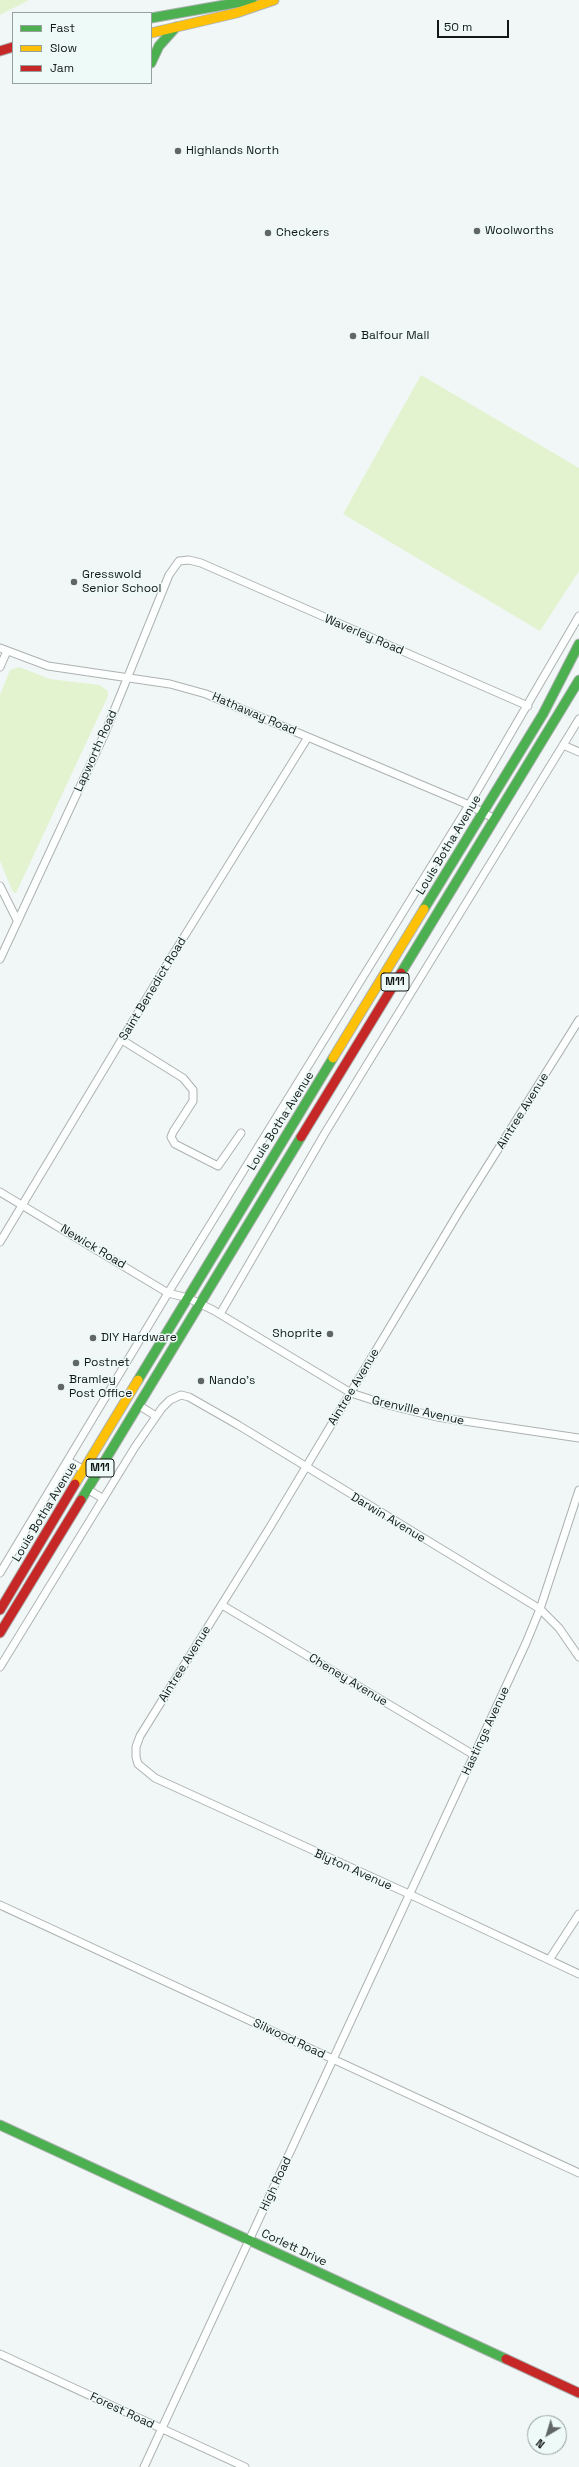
<!DOCTYPE html>
<html>
<head>
<meta charset="utf-8">
<style>
	body { margin:0 }
	#map { position:relative; width:579px; height:2467px; overflow:hidden; background:#f0f7f6; font-family:"Space Grotesk",sans-serif }
	canvas { display:block }
	.legend { position:absolute; left:12px; top:12px; width:140px; height:72px; box-sizing:border-box; background:#edfaf7; border:1px solid #96a09d; margin:0; padding:5px 7px; list-style:none; font-size:12px; color:#131817 }
	.legend li { display:flex; align-items:center; gap:8px; height:20px }
	.legend b { width:20px; border:1px solid #96a09d }
	.north { position:absolute; left:527px; top:2415px; width:40px; height:40px; box-sizing:border-box; background:#edfaf7; border:1px solid #96a09d; border-radius:50%; rotate:218deg; font-size:11px; font-weight:700; line-height:16px; text-align:center; color:#131817 }
	.north::after { content:''; display:block; margin:auto; width:14px; height:18px; background:#606665; clip-path:polygon(50% 0,100% 100%,50% 72%,0 100%) }
	.scale { position:absolute; left:437px; top:20px; width:72px; height:18px; box-sizing:border-box; border:2px solid #131817; border-top:0; padding-left:5px; font-size:12px; line-height:14px; white-space:nowrap; color:#131817; -webkit-text-stroke:3px #edfaf7; paint-order:stroke }
</style>
</head>
<body>
<div id="map">
<canvas width="579" height="2467"></canvas>
<ul class="legend">
<li><b style="height:5px;background:#4caf50"></b>Fast</li>
<li><b style="height:5px;background:#ffc107"></b>Slow</li>
<li><b style="height:5px;background:#c62828"></b>Jam</li>
</ul>
<div class="north">N</div>
<div class="scale">50 m</div>
</div>
<script>
const ctx = document.querySelector('canvas').getContext('2d');
ctx.lineJoin = 'round';
function paint(path, color) { ctx.fillStyle = color; ctx.fill(path, 'evenodd'); }
const poly = rows => new Path2D(rows.map(r => 'M' + r).join(''));
function stroke(path, color, width, dash) { ctx.strokeStyle = color; ctx.lineWidth = width; ctx.lineCap = dash ? 'butt' : 'round'; ctx.setLineDash(dash || []); ctx.stroke(path); }
function label(font, color, halo, rows, align = 'center') {
  ctx.font = font + ' "Space Grotesk",sans-serif'; ctx.lineWidth = 3; ctx.setLineDash([]); ctx.textBaseline = 'middle'; ctx.strokeStyle = halo; ctx.fillStyle = color; for (const [text, x, y, turn = 0] of rows) {
    ctx.save(); ctx.translate(x, y); ctx.rotate((+turn || 0) * Math.PI / 180); ctx.textAlign = isNaN(turn) ? turn : align; if (halo) ctx.strokeText(text, 0, 0); ctx.fillText(text, 0, 0); ctx.restore();
  }
}
paint(poly([
	[0,0,29,0,0,15],
	[421,375,579,468,579,571,540,631,343,514],
	[19,667,50,679,99,685,108,691,108,696,16,893,13,892,0,861,0,695,10,670]
]), '#e3f3d0');
const street = poly([
	[0,648,48,666,170,684,206,694,469,805,495,819],
	[0,667,7,651],
	[563,745,579,752],
	[0,886,17,920],
	[0,959,105,733,169,575,179,561,189,560,201,563,528,706],
	[579,1020,460,1210,270,1527,140,1736,136,1747,136,1757,138,1764,155,1778,409,1894,579,1974],
	[122,1040,183,1078,193,1090,193,1101,173,1132,171,1137,175,1144,218,1166,241,1133],
	[0,1192,168,1293,188,1298,213,1310,351,1393,388,1405,437,1417,579,1438],
	[0,1242,169,961,308,737],
	[220,1314,325,1133,579,719],
	[138,1405,156,1416],
	[68,1461,84,1470],
	[87,1489,102,1498],
	[0,1573,168,1293,469,805,579,616],
	[222,1605,474,1755],
	[0,1667,135,1447,162,1408,170,1400,181,1395,189,1397,238,1425,540,1609,559,1628,579,1657],
	[0,1905,579,2173],
	[549,1960,579,1914],
	[0,2354,245,2467],
	[144,2467,526,1643,540,1609,579,1490]
]);
const fast = poly([
	[151,18,252,0],
	[151,63,159,46,176,27],
	[424,909,543,714,579,644],
	[401,973,579,680],
	[138,1380,333,1058],
	[81,1500,301,1137],
	[0,2125,506,2359]
]);
const slow = poly([
	[151,33,236,13,274,0],
	[333,1058,424,909],
	[75,1484,138,1380]
]);
const jam = poly([
	[0,51,13,47],
	[301,1137,401,973],
	[0,1610,75,1484],
	[0,1633,81,1500],
	[506,2359,579,2393]
]);
stroke(street, '#adb2b1', 9);
stroke(fast, '#adb2b1', 11);
stroke(slow, '#adb2b1', 11);
stroke(jam, '#adb2b1', 11);
stroke(street, '#fdfefe', 7);
stroke(fast, '#4caf50', 9);
stroke(slow, '#ffc107', 9);
stroke(jam, '#c62828', 9);
for (const [x, y, r, color] of [
	[178,151,4,"#606665"],
	[477,231,4,"#606665"],
	[268,233,4,"#606665"],
	[353,336,4,"#606665"],
	[74,582,4,"#606665"],
	[330,1334,4,"#606665"],
	[93,1338,4,"#606665"],
	[76,1363,4,"#606665"],
	[201,1381,4,"#606665"],
	[61,1387,4,"#606665"]
]) { const dot = new Path2D(); dot.arc(x, y, r, 0, 2 * Math.PI); ctx.fillStyle = color; ctx.fill(dot); stroke(dot, '#edfaf7', 1.5); }
for (const [x, y, w] of [
	[395,982,28],
	[100,1468,28]
]) { const box = new Path2D(); box.roundRect(x - w / 2, y - 9, w, 18, 3); ctx.fillStyle = '#edfaf7'; ctx.fill(box); stroke(box, '#131817', 1); }
label('bold 11px', '#131817', null, [
	["M11",395,982],
	["M11",100,1468]
]);
label('12px', '#131817', '#edfaf7', [
	["Highlands North",186,151],
	["Woolworths",485,231],
	["Checkers",276,233],
	["Balfour Mall",361,336],
	["Gresswold",82,575],
	["Senior School",82,589],
	["Shoprite",322,1334,"right"],
	["DIY Hardware",101,1338],
	["Postnet",84,1363],
	["Bramley",69,1380],
	["Post Office",69,1394],
	["Nando's",209,1381]
], 'left');
label('12px', '#131817', '#edfaf7', [
	["Waverley Road",364,635,23],
	["Hathaway Road",254,714,23],
	["Lapworth Road",96,751,-66],
	["Louis Botha Avenue",449,845,-59],
	["Saint Benedict Road",153,989,-59],
	["Aintree Avenue",523,1111,-58],
	["Louis Botha Avenue",281,1121,-58],
	["Newick Road",93,1247,31],
	["Aintree Avenue",354,1387,-59],
	["Grenville Avenue",418,1411,13],
	["Louis Botha Avenue",45,1512,-59],
	["Darwin Avenue",388,1518,31],
	["Aintree Avenue",185,1664,-58],
	["Cheney Avenue",348,1680,31],
	["Hastings Avenue",486,1731,-65],
	["Blyton Avenue",353,1870,24],
	["Silwood Road",289,2039,25],
	["High Road",276,2184,-65],
	["Corlett Drive",294,2248,25],
	["Forest Road",122,2411,25]
]);
</script>
</body>
</html>
